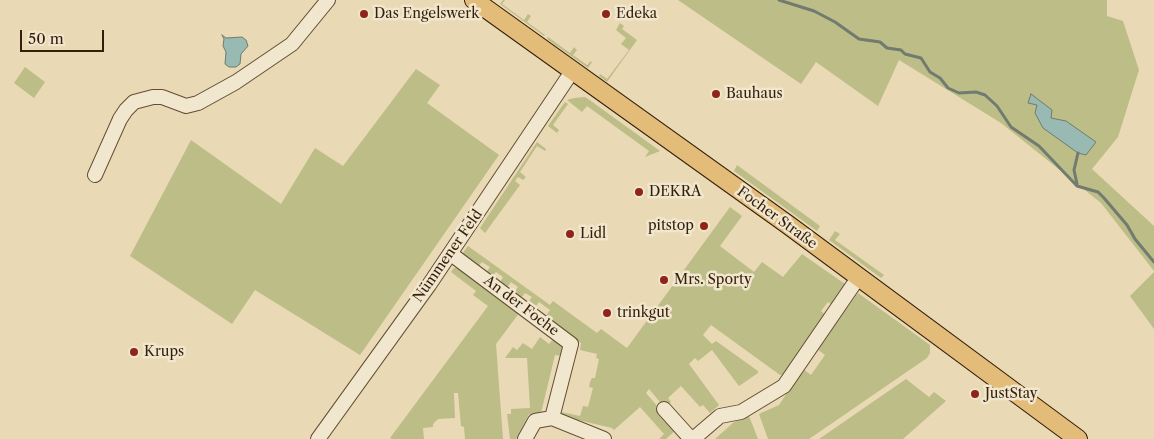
<!DOCTYPE html>
<html>
<head>
<meta charset="utf-8">
<style>
	body { margin:0 }
	#map { position:relative; width:1154px; height:439px; overflow:hidden; background:#e9d9b4; font-family:"Libre Caslon Text",serif }
	canvas { display:block }
	.scale { position:absolute; left:20px; top:30px; width:84px; height:22px; box-sizing:border-box; border:2px solid #351f0a; border-top:0; padding-left:6px; font-size:15px; line-height:18px; white-space:nowrap; color:#351f0a; -webkit-text-stroke:4px #f1e6ce; paint-order:stroke }
</style>
</head>
<body>
<div id="map">
<canvas width="1154" height="439"></canvas>
<div class="scale">50 m</div>
</div>
<script>
const ctx = document.querySelector('canvas').getContext('2d');
ctx.lineJoin = 'round';
function paint(path, color) { ctx.fillStyle = color; ctx.fill(path, 'evenodd'); }
const poly = rows => new Path2D(rows.map(r => 'M' + r).join(''));
function stroke(path, color, width, dash) { ctx.strokeStyle = color; ctx.lineWidth = width; ctx.lineCap = dash ? 'butt' : 'round'; ctx.setLineDash(dash || []); ctx.stroke(path); }
function label(font, color, halo, rows, align = 'center') {
  ctx.font = font + ' "Libre Caslon Text",serif'; ctx.lineWidth = 5; ctx.setLineDash([]); ctx.textBaseline = 'middle'; ctx.strokeStyle = halo; ctx.fillStyle = color; for (const [text, x, y, turn = 0] of rows) {
    ctx.save(); ctx.translate(x, y); ctx.rotate((+turn || 0) * Math.PI / 180); ctx.textAlign = isNaN(turn) ? turn : align; if (halo) ctx.strokeText(text, 0, 0); ctx.fillText(text, 0, 0); ctx.restore();
  }
}
paint(poly([
	[503,0,505,0,502,4,524,20,528,14,531,16,527,22,545,35,544,36,500,4],
	[678,0,1107,0,1107,16,1123,21,1139,70,1118,137,1092,169,1154,226,1154,271,1101,203,1001,123,899,60,878,106,816,62,801,84],
	[620,23,624,26,622,29,637,40,607,82,599,76,600,74,607,79,629,50,621,44,626,38,616,30],
	[548,37,570,53,574,47,577,50,573,55,587,65,591,61,592,62,588,68,547,39],
	[25,67,45,82,34,98,14,83],
	[416,69,440,85,427,103,499,155,360,355,255,290,232,324,130,256,191,140,281,204,315,148,343,166],
	[585,97,591,101,660,151,645,157,649,151,587,106,582,112,567,100,574,98],
	[565,102,568,104,553,125,559,130,557,133,548,126],
	[537,142,546,149,545,151,537,146,520,172,526,177,523,180,518,177,515,181,520,185,485,233,480,228],
	[737,165,820,226,817,231,734,171],
	[730,207,742,216,720,246,754,272,762,262,783,277,802,254,845,284,846,290,835,307,828,302,821,311,828,317,785,375,780,375,711,325,703,335,712,344,716,341,758,371,758,373,739,386,712,350,698,361,695,358,689,364,719,405,710,413,703,405,700,407,681,386,668,398,671,402,665,408,649,389,646,393,677,429,666,439,659,439,664,434,640,407,614,430,612,428,565,417,561,412,580,416,583,406,588,407,593,388,589,387,590,382,592,378,595,378,599,359,596,358,597,354,580,350,581,343,545,317,550,310,539,302,534,309,527,304,532,297,525,293,520,299,513,294,518,287,511,282,506,289,499,284,503,277,496,272,491,278,485,274,490,267,482,262,477,268,465,259,462,254,468,246,550,305,553,301,597,333,601,329,627,348],
	[835,231,840,234,835,240,884,275,881,278,829,240],
	[454,268,459,268,520,312,496,344,503,439,465,439,464,427,461,426,458,393,454,393,455,418,438,419,433,424,433,427,423,428,424,439,392,439,390,438,488,306,473,295,476,291,451,272],
	[1154,272,1154,329,1130,296],
	[858,293,930,345,930,353,927,358,809,439,768,439,759,414,779,405,803,369,811,375,825,355,817,349],
	[540,337,549,344,555,337,561,342,564,348,563,356,555,355,541,413,529,414,516,439,510,439,507,414,511,414,511,409,530,408,527,358,505,358,513,347,517,350,523,343,532,349],
	[906,379,929,397,934,392,946,401,903,439,819,439],
	[749,416,758,439,715,439,734,422]
]), '#bdbd88');
const water = poly([
	[222,35,226,38,242,37,246,40,248,46,241,54,240,64,236,67,229,67,225,64,226,52,223,46,224,39,222,35],
	[1031,94,1052,110,1051,118,1066,121,1096,142,1086,155,1078,153,1043,128,1035,113,1037,105,1028,103,1031,94]
]);
paint(water, '#99b9b3');
stroke(water, '#717b6f', 1);
stroke(poly([
	[779,0,814,11,835,22,859,39,880,42,887,48,901,50,905,54,921,58,930,72,940,78,948,88,959,93,976,92,985,95,997,106,1011,127,1039,146,1077,186,1098,192,1104,198,1127,225,1135,239,1154,262],
	[1077,184,1074,170,1078,153]
]), '#717b6f', 3);
const minor = poly([
	[95,175,120,119,126,110,134,102,153,97,162,97,186,106,198,103,236,82,292,44,328,0],
	[451,254,571,344,552,418,535,421,525,439],
	[664,409,691,439],
	[552,418,604,439],
	[318,439,429,285,573,70],
	[693,439,720,416,741,412,784,386,858,278]
]);
const major = poly([
	[474,0,787,224,1078,439]
]);
stroke(minor, '#624e34', 16);
stroke(major, '#351f0a', 20);
stroke(minor, '#f1e6ce', 14);
stroke(major, '#e4bc7a', 18);
for (const [x, y, r, color] of [
	[364,14,5,"#8f2418"],
	[606,14,5,"#8f2418"],
	[716,94,5,"#8f2418"],
	[639,192,5,"#8f2418"],
	[704,226,5,"#8f2418"],
	[570,234,5,"#8f2418"],
	[664,280,5,"#8f2418"],
	[607,313,5,"#8f2418"],
	[134,352,5,"#8f2418"],
	[975,394,5,"#8f2418"]
]) { const dot = new Path2D(); dot.arc(x, y, r, 0, 2 * Math.PI); ctx.fillStyle = color; ctx.fill(dot); stroke(dot, '#f1e6ce', 2); }
label('14px', '#351f0a', '#f1e6ce', [
	["Das Engelswerk",374,14],
	["Edeka",616,14],
	["Bauhaus",726,94],
	["DEKRA",649,192],
	["pitstop",694,226,"right"],
	["Lidl",580,234],
	["Mrs. Sporty",674,280],
	["trinkgut",617,313],
	["Krups",144,352],
	["JustStay",985,394]
], 'left');
label('14px', '#351f0a', '#f1e6ce', [
	["Focher Straße",777,218,36],
	["Nümmener Feld",448,256,-55],
	["An der Foche",521,306,37]
]);
</script>
</body>
</html>
